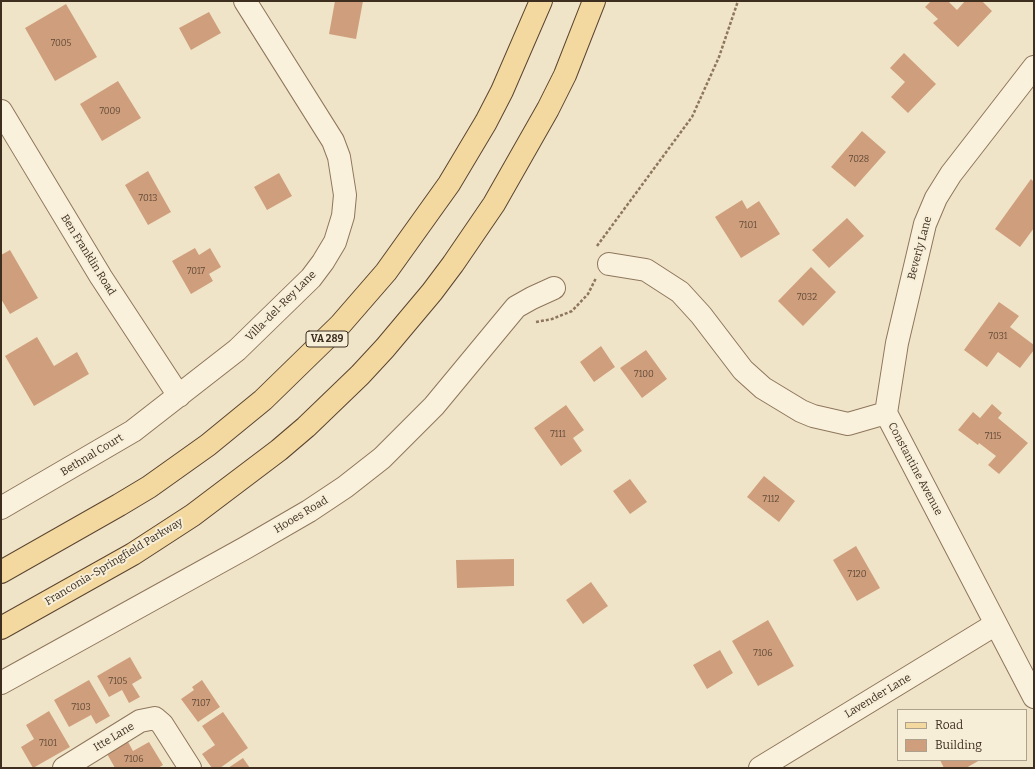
<!DOCTYPE html>
<html>
<head>
<meta charset="utf-8">
<style>
	body { margin:0 }
	#map { position:relative; width:1035px; height:769px; overflow:hidden; background:#f0e4c8; font-family:Bitter,serif }
	canvas { display:block }
	.frame { position:absolute; inset:0; border:2px solid #3d2e20; pointer-events:none }
	.legend { position:absolute; left:897px; top:709px; width:130px; height:52px; box-sizing:border-box; background:#f7eed8; border:1px solid #ada18e; margin:0; padding:5px 7px; list-style:none; font-size:12px; color:#3d2e20 }
	.legend li { display:flex; align-items:center; gap:8px; height:20px }
	.legend b { width:20px; border:1px solid #ada18e }
</style>
</head>
<body>
<div id="map">
<canvas width="1035" height="769"></canvas>
<div class="frame"></div>
<ul class="legend">
<li><b style="height:5px;background:#f3d9a0"></b>Road</li>
<li><b style="height:11px;background:#cf9f7d"></b>Building</li>
</ul>
</div>
<script>
const ctx = document.querySelector('canvas').getContext('2d');
ctx.lineJoin = 'round';
function paint(path, color) { ctx.fillStyle = color; ctx.fill(path, 'evenodd'); }
const poly = rows => new Path2D(rows.map(r => 'M' + r).join(''));
function stroke(path, color, width, dash) { ctx.strokeStyle = color; ctx.lineWidth = width; ctx.lineCap = dash ? 'butt' : 'round'; ctx.setLineDash(dash || []); ctx.stroke(path); }
function label(font, color, halo, rows, align = 'center') {
  ctx.font = font + ' Bitter,serif'; ctx.lineWidth = 4; ctx.setLineDash([]); ctx.textBaseline = 'middle'; ctx.strokeStyle = halo; ctx.fillStyle = color; for (const [text, x, y, turn = 0] of rows) {
    ctx.save(); ctx.translate(x, y); ctx.rotate((+turn || 0) * Math.PI / 180); ctx.textAlign = isNaN(turn) ? turn : align; if (halo) ctx.strokeText(text, 0, 0); ctx.fillText(text, 0, 0); ctx.restore();
  }
}
paint(poly([
	[335,1,363,1,356,39,329,34],
	[931,1,948,1,957,10,965,1,982,1,992,11,958,47,933,23,938,19,925,7],
	[66,4,97,57,55,81,25,28],
	[209,12,221,33,191,50,179,28],
	[904,53,936,84,908,113,891,97,905,82,890,68],
	[118,81,141,118,102,141,80,104],
	[862,131,886,152,855,187,831,167],
	[148,171,171,212,148,225,125,185],
	[279,173,292,196,267,210,254,187],
	[1031,179,1034,182,1034,228,1020,247,995,229],
	[742,200,747,209,759,201,780,234,741,258,715,217],
	[847,218,864,236,829,268,812,250],
	[195,248,199,255,210,248,221,267,209,274,213,281,191,294,172,261],
	[10,250,38,298,10,314,1,299,1,255],
	[811,267,836,292,803,326,778,301],
	[999,302,1019,316,1010,327,1034,345,1034,350,1020,368,998,352,987,367,964,350],
	[37,337,54,366,77,352,89,374,34,406,5,356],
	[601,346,615,367,594,382,580,362],
	[646,350,667,379,642,398,620,368],
	[992,404,1002,413,998,418,1028,443,999,474,988,465,996,456,979,443,978,445,958,430,973,412,980,418],
	[566,405,584,430,573,438,582,451,561,466,534,428],
	[764,476,795,501,779,522,747,497],
	[630,479,647,502,630,514,613,491],
	[856,546,880,588,857,601,833,560],
	[514,559,514,586,457,588,456,560],
	[591,582,608,606,583,624,566,600],
	[768,620,794,666,758,686,732,641],
	[720,650,733,673,707,689,693,665],
	[130,657,142,678,132,684,140,697,129,703,122,690,109,697,97,676],
	[89,680,110,716,96,724,91,715,69,727,54,700],
	[202,680,220,707,198,722,181,699,194,690,192,687],
	[49,711,70,747,33,768,21,747,34,739,26,725],
	[223,712,248,748,220,768,212,768,202,754,215,745,202,726],
	[127,740,133,751,149,742,163,765,158,768,115,768,106,752],
	[243,758,250,768,228,768],
	[940,760,980,760,966,768,944,768]
]), '#cf9f7d');
const street = poly([
	[1,111,101,277,179,396],
	[609,264,646,270,680,292,701,315,743,370,763,388,801,411,813,416,848,424,886,413,1034,697],
	[886,413,897,343,925,224,936,198,951,174,1034,67],
	[1,508,133,431,237,350,311,278,323,262,335,242,343,216,345,195,339,157,333,141,245,1],
	[1,683,245,548,309,511,345,487,382,458,434,406,516,307,532,298,554,288],
	[64,768,140,721,155,718,162,724,190,768],
	[760,768,996,624]
]);
const primary = poly([
	[1,572,119,505,149,487,208,445,263,400,340,325,386,272,449,184,486,122,502,91,541,1],
	[1,628,133,554,193,515,279,450,306,427,360,375,385,348,432,292,453,264,494,204,548,109,565,75,594,1]
]);
stroke(street, '#8d765c', 24);
stroke(primary, '#5b4430', 24);
stroke(poly([
	[597,246,692,117,719,57,738,1],
	[536,322,552,319,572,311,588,294,596,278]
]), '#8d765c', 2.5, [3, 2]);
stroke(street, '#faf1dc', 22);
stroke(primary, '#f3d9a0', 22);
label('9px', '#624a37', null, [
	["7005",61,43],
	["7009",110,111],
	["7028",859,159],
	["7013",148,198],
	["7101",748,225],
	["7017",196,271],
	["7032",807,297],
	["7031",998,336],
	["7100",644,374],
	["7111",558,434],
	["7115",993,436],
	["7112",771,499],
	["7120",857,574],
	["7106",763,653],
	["7105",118,681],
	["7107",201,703],
	["7103",81,707],
	["7101",48,743],
	["7106",134,759]
]);
for (const [x, y, w] of [
	[327,339,42]
]) { const box = new Path2D(); box.roundRect(x - w / 2, y - 8, w, 16, 3); ctx.fillStyle = '#f7eed8'; ctx.fill(box); stroke(box, '#3d2e20', 1); }
label('bold 10px', '#3d2e20', null, [
	["VA 289",327,339]
]);
label('11px', '#3d2e20', '#f7eed8', [
	["Beverly Lane",920,248,-75],
	["Ben Franklin Road",88,255,58],
	["Villa-del-Rey Lane",281,306,-45],
	["Bethnal Court",92,455,-31],
	["Constantine Avenue",915,469,62],
	["Hooes Road",301,515,-31],
	["Franconia-Springfield Parkway",114,562,-31],
	["Lavender Lane",878,696,-31],
	["Itte Lane",114,737,-31]
]);
</script>
</body>
</html>
